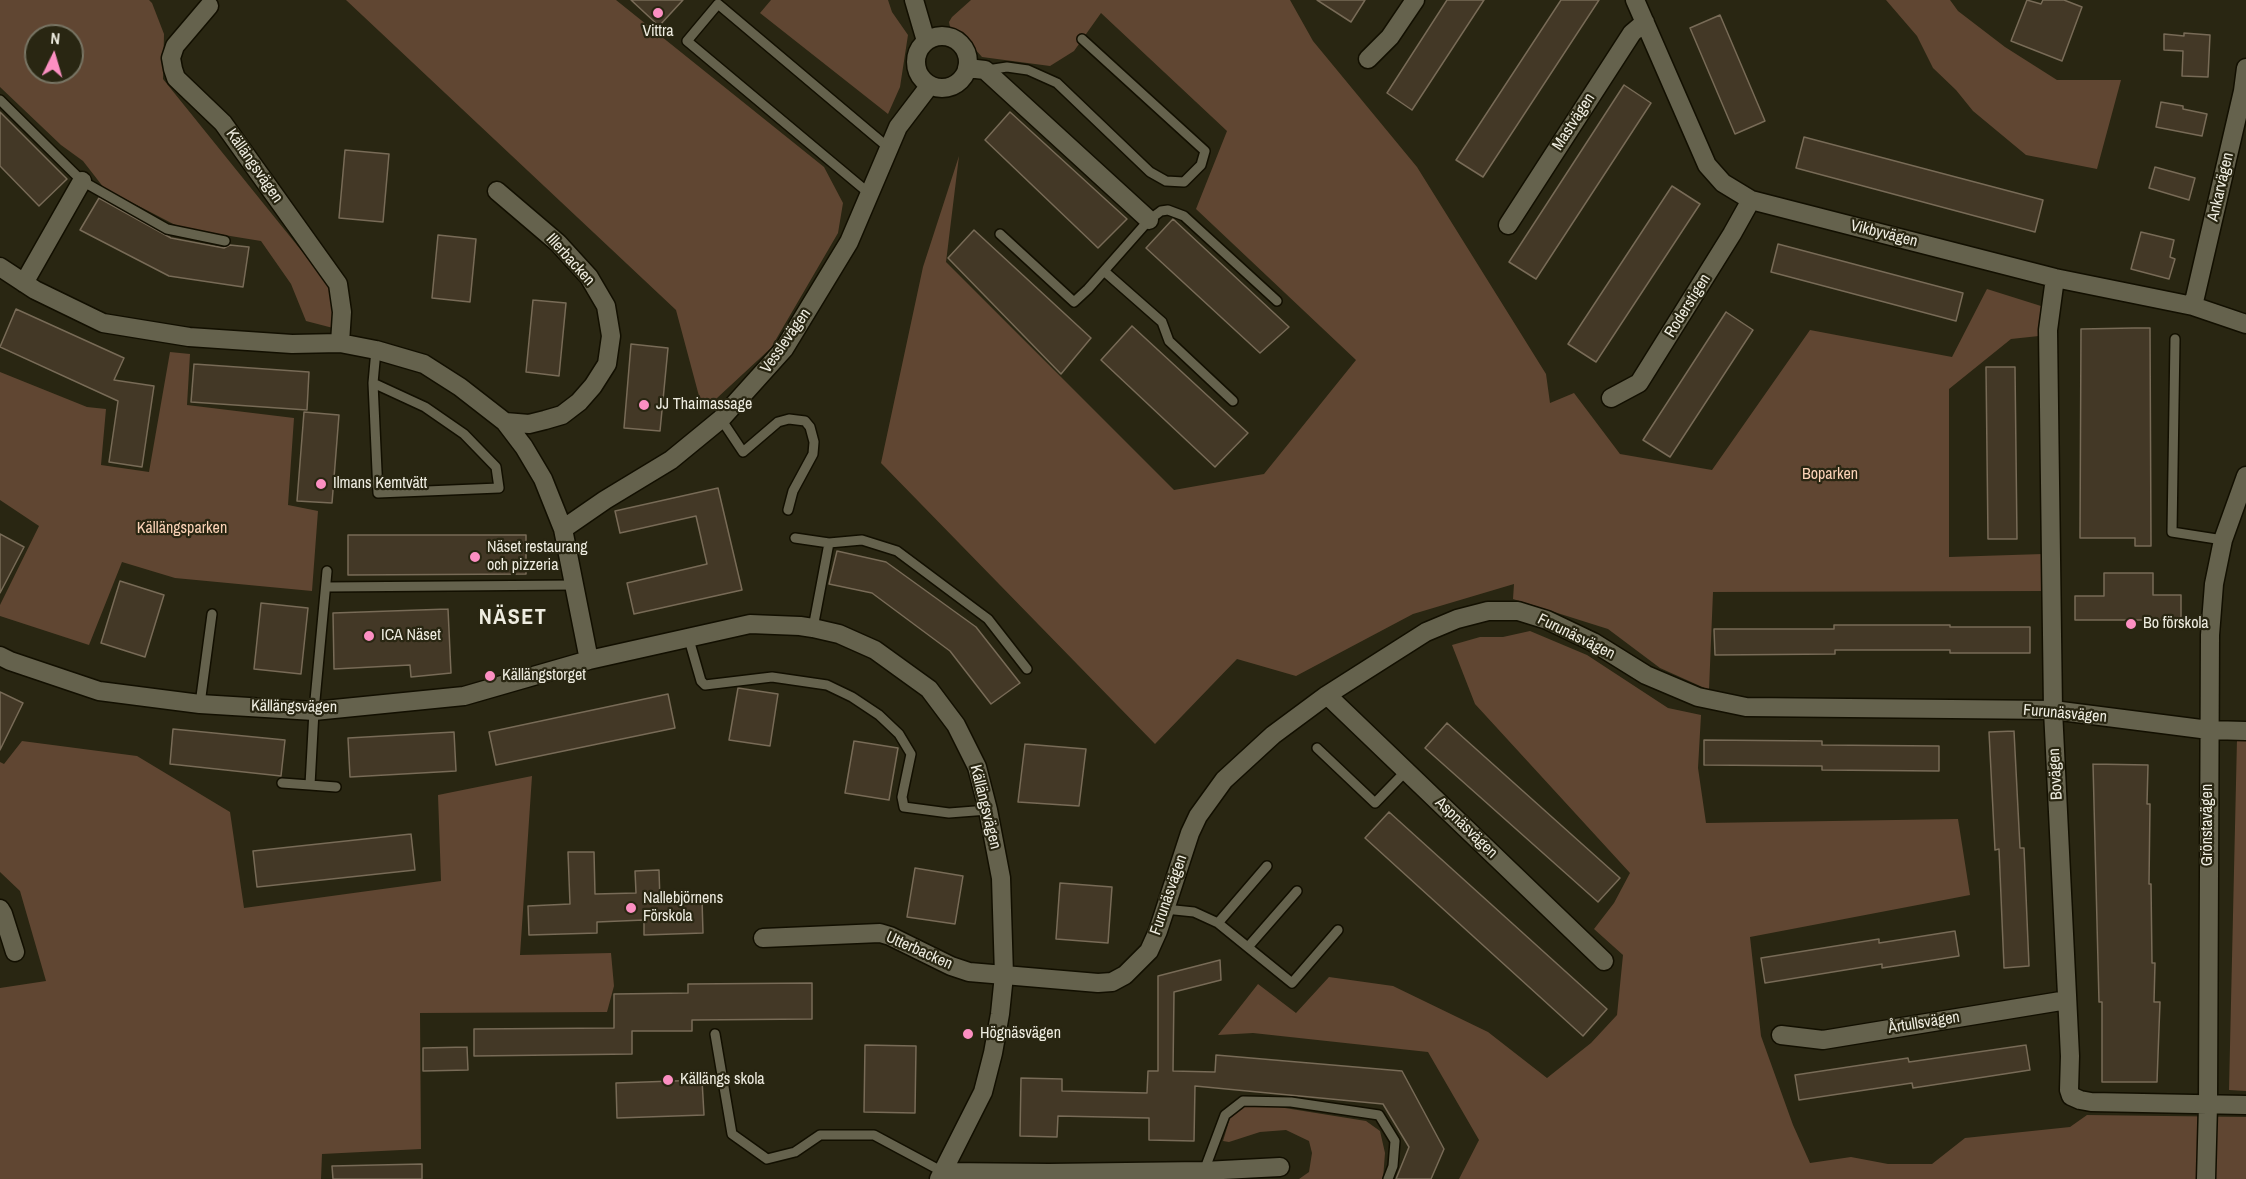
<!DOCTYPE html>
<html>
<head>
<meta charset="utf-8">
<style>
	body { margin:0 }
	#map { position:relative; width:2246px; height:1179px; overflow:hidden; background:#292612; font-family:"Archivo Narrow",sans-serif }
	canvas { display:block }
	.north { position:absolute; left:24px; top:24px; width:60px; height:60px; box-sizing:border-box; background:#292612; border:2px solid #787564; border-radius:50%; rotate:5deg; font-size:16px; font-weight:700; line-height:24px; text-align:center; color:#eeece0 }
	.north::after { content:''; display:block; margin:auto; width:21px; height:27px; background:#fc8fc2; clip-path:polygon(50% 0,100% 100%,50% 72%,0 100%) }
</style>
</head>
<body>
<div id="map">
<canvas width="2246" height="1179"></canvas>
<div class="north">N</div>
</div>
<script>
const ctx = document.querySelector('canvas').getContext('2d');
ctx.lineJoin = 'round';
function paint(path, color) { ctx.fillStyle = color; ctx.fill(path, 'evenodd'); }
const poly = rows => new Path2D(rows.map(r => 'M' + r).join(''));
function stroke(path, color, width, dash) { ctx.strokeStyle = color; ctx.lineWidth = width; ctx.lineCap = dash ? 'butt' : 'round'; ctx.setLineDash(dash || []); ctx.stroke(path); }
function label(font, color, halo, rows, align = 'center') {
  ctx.font = font + ' "Archivo Narrow",sans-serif'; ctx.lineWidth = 4.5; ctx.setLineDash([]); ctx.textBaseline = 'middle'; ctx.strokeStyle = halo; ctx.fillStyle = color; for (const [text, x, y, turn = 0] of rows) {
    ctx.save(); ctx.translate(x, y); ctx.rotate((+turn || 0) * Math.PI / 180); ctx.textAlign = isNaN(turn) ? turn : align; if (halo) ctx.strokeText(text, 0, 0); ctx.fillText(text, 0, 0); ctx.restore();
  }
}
paint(poly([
	[0,0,149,0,152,3,164,34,163,79,334,291,333,328,306,321,291,284,261,241,181,228,104,188,83,161,61,145,0,87],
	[36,36,72,36,72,72,36,72],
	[346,0,616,0,824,167,843,203,838,233,771,348,703,411,676,310],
	[771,0,888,0,892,12,908,35,900,87,888,114,760,13],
	[971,0,1290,0,1313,41,1417,167,1546,374,1550,403,1574,393,1620,454,1712,470,1810,330,1952,357,1987,289,2041,306,2039,336,2011,339,1949,389,1949,557,2043,554,2043,591,1713,592,1709,690,1660,668,1608,629,1513,599,1514,584,1413,614,1296,676,1237,659,1155,744,881,463,923,267,959,156,946,262,1174,490,1264,474,1356,360,1196,209,1227,131,1101,13,1074,51,1050,66,982,57,966,39,951,32,949,22,952,17],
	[1886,0,1950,0,1958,11,2005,47,2057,80,2121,80,2097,169,2026,155,1973,111,1956,90,1933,68,1917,36],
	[170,352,190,354,187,405,294,418,288,505,318,511,312,591,175,578,122,562,89,645,0,616,0,605,39,526,0,500,0,372,87,407,106,409,101,465,149,472],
	[1530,631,1587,655,1668,708,1701,715,1698,768,1706,823,1958,819,1970,895,1750,937,1761,1036,1793,1125,1810,1163,1851,1157,1888,1164,1932,1164,1965,1138,2070,1127,2087,1115,2246,1117,2246,1179,1459,1179,1479,1140,1428,1052,1253,1033,1218,1035,1258,984,1296,1013,1329,977,1393,986,1488,1032,1547,1078,1591,1043,1617,1015,1623,955,1594,929,1614,903,1630,873,1475,704,1452,645,1480,637,1503,637],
	[2237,739,2246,739,2246,1091,2229,1090],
	[22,741,137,756,230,812,244,908,441,881,438,795,532,776,520,955,611,953,614,986,607,1012,420,1013,421,1149,322,1154,321,1179,0,1179,0,988,46,981,20,891,0,872,0,762,4,764],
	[1260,1104,1366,1121,1380,1131,1385,1153,1383,1179,1299,1179,1309,1172,1312,1153,1309,1141,1286,1130,1260,1132,1229,1142,1223,1141,1230,1118,1242,1107]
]), '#604632');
const building = poly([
	[631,0,683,0,659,26,631,0],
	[1317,0,1365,0,1351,22,1317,0],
	[1447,0,1484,0,1412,110,1387,93,1447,0],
	[1561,0,1599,0,1483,177,1456,160,1561,0],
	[2027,0,2041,4,2043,0,2064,0,2082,7,2062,61,2011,41,2027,0],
	[1720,15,1765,121,1735,134,1690,28,1720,15],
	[2184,33,2210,35,2208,77,2182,76,2183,51,2164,50,2164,34,2184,36,2184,33],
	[1624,85,1651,103,1536,279,1509,262,1624,85],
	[2161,102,2183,106,2183,109,2207,114,2202,136,2156,127,2161,102],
	[0,112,67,179,39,206,0,166,0,112],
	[1010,112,1127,219,1098,248,985,140,1010,112],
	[1804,137,2043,200,2035,232,1796,168,1804,137],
	[345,150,389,154,383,222,339,218,345,150],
	[2155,167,2195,178,2189,200,2149,188,2155,167],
	[1672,186,1700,204,1596,362,1568,344,1672,186],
	[99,198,171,238,224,248,230,245,249,247,243,287,169,276,80,230,99,198],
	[1173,219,1289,327,1260,353,1146,248,1173,219],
	[974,230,1091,338,1061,374,948,258,974,230],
	[2141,232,2174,240,2170,257,2175,259,2169,279,2131,269,2141,232],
	[438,235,476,239,470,302,432,298,438,235],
	[1778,244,1963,293,1956,321,1771,272,1778,244],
	[533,300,566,303,559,376,526,372,533,300],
	[16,309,124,358,114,380,154,386,142,467,109,462,118,401,0,347,16,309],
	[1726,312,1753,330,1670,457,1643,440,1726,312],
	[1132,326,1248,433,1215,467,1101,360,1132,326],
	[2134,328,2150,328,2151,546,2135,546,2135,538,2080,538,2081,329,2134,328],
	[631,344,668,348,660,431,624,428,631,344],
	[194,364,309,372,307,410,191,402,194,364],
	[1986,367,2015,367,2017,539,1988,539,1986,367],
	[304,412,339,415,332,503,297,501,304,412],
	[718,488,742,590,634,614,627,583,707,564,696,516,620,533,615,511,718,488],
	[0,534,24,547,0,593,0,534],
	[348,535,526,535,526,574,348,575,348,535],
	[837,551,886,562,976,627,1020,683,991,704,950,651,872,593,829,584,837,551],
	[2104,573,2153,573,2153,595,2181,595,2181,620,2075,620,2075,596,2104,596,2104,573],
	[120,581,164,595,145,657,101,643,120,581],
	[261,603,308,608,301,674,254,669,261,603],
	[448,609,451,673,411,677,410,665,334,669,333,613,448,609],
	[1834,625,1950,625,1950,627,2030,627,2030,653,1950,653,1950,650,1835,650,1835,654,1715,655,1714,629,1834,629,1834,625],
	[738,688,778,694,770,746,729,740,738,688],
	[0,692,23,703,0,750,0,692],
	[668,694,675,728,496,765,489,732,668,694],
	[1447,723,1620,878,1598,902,1425,748,1447,723],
	[173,729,285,740,281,776,170,764,173,729],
	[2014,731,2020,848,2024,848,2029,966,2004,968,1999,849,1995,850,1989,732,2014,731],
	[454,732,456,771,350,777,348,738,454,732],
	[1704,740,1822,741,1822,745,1939,746,1939,771,1822,770,1822,766,1704,765,1704,740],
	[854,741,898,748,889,800,845,793,854,741],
	[1025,744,1086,749,1079,806,1018,802,1025,744],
	[2093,764,2148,765,2147,804,2150,804,2149,884,2151,884,2152,963,2155,963,2154,1002,2160,1002,2157,1082,2102,1082,2102,1002,2099,1002,2093,764],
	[1389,812,1607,1009,1583,1036,1365,838,1389,812],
	[411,834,415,870,257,887,253,851,411,834],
	[568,852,594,852,595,894,636,893,635,871,659,870,660,901,702,900,703,933,644,935,644,920,597,922,597,933,529,935,528,906,570,904,568,852],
	[915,868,963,876,955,924,907,917,915,868],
	[1060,883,1112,887,1108,943,1056,939,1060,883],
	[1955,931,1959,956,1882,968,1882,964,1765,983,1761,958,1879,939,1879,943,1955,931],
	[1220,960,1221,980,1174,992,1173,1071,1215,1072,1216,1055,1402,1071,1444,1149,1431,1179,1396,1179,1409,1147,1383,1104,1195,1086,1194,1141,1149,1140,1149,1118,1058,1116,1057,1137,1020,1136,1021,1078,1062,1079,1062,1091,1147,1093,1148,1071,1158,1071,1158,976,1220,960],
	[812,983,812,1019,692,1020,692,1031,632,1031,632,1054,474,1056,474,1029,614,1028,614,994,688,993,688,984,812,983],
	[865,1045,916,1046,915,1113,864,1112,865,1045],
	[2026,1045,2030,1070,1913,1088,1912,1083,1799,1100,1795,1075,1908,1058,1909,1062,2026,1045],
	[467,1047,468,1070,423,1071,423,1048,467,1047],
	[702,1080,704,1115,617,1118,616,1083,702,1080],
	[422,1164,422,1179,333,1179,332,1166,422,1164]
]);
paint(building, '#433826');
stroke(building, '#786b57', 1.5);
const lane = poly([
	[987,70,1007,67,1028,70,1057,83,1150,172,1166,181,1184,182,1201,165,1205,151,1082,39],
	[0,100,82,181,167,229,225,241],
	[871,195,687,41,718,4,890,149],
	[1000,234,1074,302,1088,289,1149,220,1161,211,1168,210,1184,216,1277,301],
	[1104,271,1162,322,1169,341,1233,401],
	[2175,339,2172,532,2223,540],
	[373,383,425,407,464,434,496,467,499,488,378,493,373,383,376,350],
	[721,419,743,452,778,422,789,419,805,421,810,427,814,442,813,454,793,491,788,510],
	[795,538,829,543],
	[327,571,314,711,310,785,336,787],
	[327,587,574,585],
	[813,628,829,543,862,540,897,551,988,619,1027,669],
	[688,636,701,681,705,685,772,677,827,685,852,697,879,715,899,734,911,754,902,797,904,807,949,813,988,810],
	[200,704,212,614],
	[1317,748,1375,803,1406,771],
	[282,783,310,785],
	[1165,909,1194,912,1218,923,1292,983,1338,930],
	[1218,923,1267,866],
	[1248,947,1297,891],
	[715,1034,732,1134,767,1159,795,1152,820,1135,874,1135,943,1172],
	[1204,1171,1225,1115,1243,1101,1291,1102,1379,1115,1395,1141,1393,1166,1388,1179]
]);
const street = poly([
	[914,0,926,41],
	[1635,0,1707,165,1723,183,1751,200,2055,278,2193,306,2246,324],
	[209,6,175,46,171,58,173,69,176,78,223,123,338,284,342,312,340,343],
	'916 62a26 26 0 1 1 52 0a26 26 0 1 1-52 0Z',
	[1368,59,1390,37,1415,0],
	[967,68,985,70,1149,220],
	[497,191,558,243,589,277,606,306,611,336,607,364,593,386,579,402,562,415,545,420,529,424,505,422],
	[1508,225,1632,33,1645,22],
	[0,267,35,290,103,323,189,337,292,344,340,343,376,350,424,364,460,387,505,422,524,447,543,479,563,529,589,660],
	[2055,278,2048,330,2053,710,2070,1056,2069,1090,2071,1096,2080,1100,2091,1102,2246,1105],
	[24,283,82,181],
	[2193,306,2243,91,2246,68],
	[1611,398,1639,383,1732,234,1751,200],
	[563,529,605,500,671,460,721,419,784,349,849,242,898,127,930,85],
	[0,656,10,661,99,691,200,704,314,711,464,696,589,660,750,624,800,626,813,628,839,634,875,650,929,689,956,725,977,767,988,810,1001,878,1004,975,1000,1014,993,1053,983,1092,939,1179],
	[1327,695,1604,961],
	[0,909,3,914,15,952],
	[763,938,880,933,890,936,951,966,969,972,1098,983,1112,982,1125,975,1149,951,1158,931,1190,833,1198,816,1224,780,1273,735,1327,695,1426,632,1457,619,1488,611,1518,611,1547,620,1593,642,1646,675,1698,697,1746,707,2053,710,2209,730,2246,731],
	[1781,1035,1823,1040,2067,1000],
	[943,1172,1049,1173,1204,1171,1280,1167],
	[2206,1179,2208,1105,2210,635,2214,584,2223,540,2246,476]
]);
stroke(lane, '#120f00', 12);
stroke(street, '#120f00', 21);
stroke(lane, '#65624d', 9);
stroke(street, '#65624d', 18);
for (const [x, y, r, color] of [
	[658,13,6,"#fc8fc2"],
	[644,405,6,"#fc8fc2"],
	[321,484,6,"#fc8fc2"],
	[475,557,6,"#fc8fc2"],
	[2131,624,6,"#fc8fc2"],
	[369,636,6,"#fc8fc2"],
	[490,676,6,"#fc8fc2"],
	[631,908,6,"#fc8fc2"],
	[968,1034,6,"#fc8fc2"],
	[668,1080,6,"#fc8fc2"]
]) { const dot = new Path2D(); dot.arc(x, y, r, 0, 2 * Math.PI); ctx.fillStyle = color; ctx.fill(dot); stroke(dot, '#292612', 2); }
label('16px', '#eeece0', '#292612', [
	["Vittra",658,32,"center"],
	["JJ Thaimassage",656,405],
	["Ilmans Kemtvätt",333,484],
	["Näset restaurang",487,548],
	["och pizzeria",487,566],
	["Bo förskola",2143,624],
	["ICA Näset",381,636],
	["Källängstorget",502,676],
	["Nallebjörnens",643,899],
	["Förskola",643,917],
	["Högnäsvägen",980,1034],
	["Källängs skola",680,1080]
], 'left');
label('16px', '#eeece0', '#292612', [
	["Mastvägen",1574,122,-57],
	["Källängsvägen",254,166,55],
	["Ankarvägen",2221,187,-77],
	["Vikbyvägen",1884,234,14],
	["Illerbacken",570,260,48],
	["Roderstigen",1688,306,-58],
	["Vesslevägen",786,341,-55],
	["Furunäsvägen",1576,637,26],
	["Källängsvägen",294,707,1],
	["Furunäsvägen",2065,714,5],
	["Bovägen",2056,774,-93],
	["Källängsvägen",985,807,76],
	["Grönstavägen",2208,825,-90],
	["Aspnäsvägen",1466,828,44],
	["Furunäsvägen",1169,895,-71],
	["Utterbacken",919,951,24],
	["Årtullsvägen",1924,1023,-9]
]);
label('16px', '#fad2b6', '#292612', [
	["Boparken",1830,475],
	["Källängsparken",182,529]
]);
ctx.letterSpacing = '1.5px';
label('bold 22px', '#eeece0', '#292612', [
	["NÄSET",513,618]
]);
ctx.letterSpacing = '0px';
</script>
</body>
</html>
